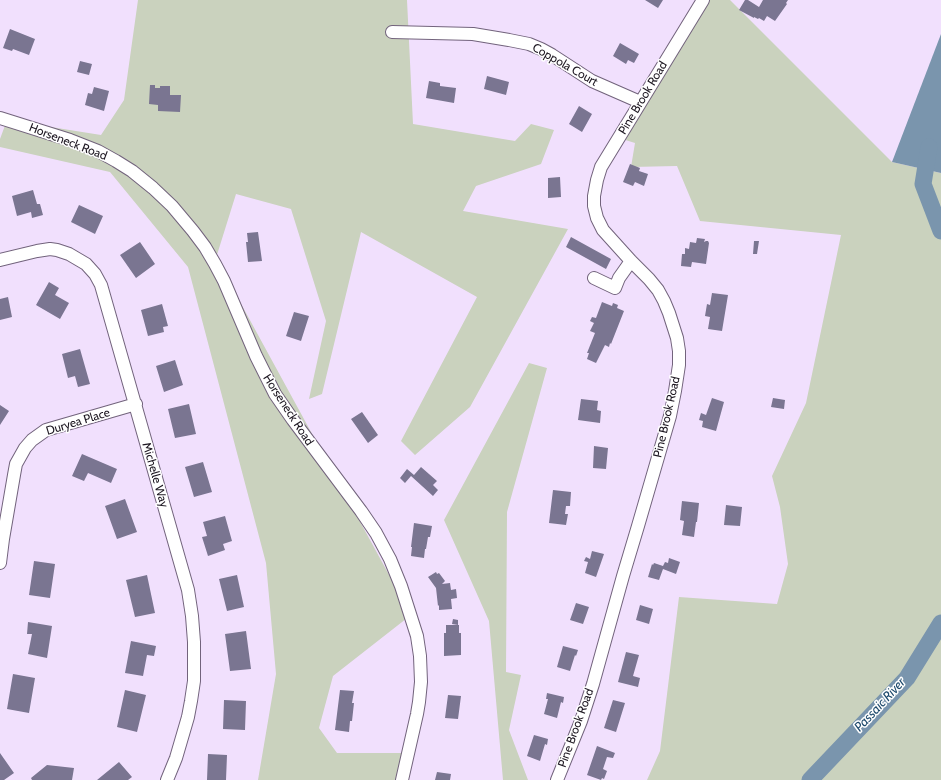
<!DOCTYPE html>
<html>
<head>
<meta charset="utf-8">
<style>
	body { margin:0 }
	canvas { display:block; background:#f1e0fd }
</style>
</head>
<body>
<canvas width="941" height="780"></canvas>
<script>
const ctx = document.querySelector('canvas').getContext('2d');
ctx.lineJoin = 'round';
function paint(path, color) { ctx.fillStyle = color; ctx.fill(path, 'evenodd'); }
const poly = rows => new Path2D(rows.map(r => 'M' + r).join(''));
function stroke(path, color, width, dash) { ctx.strokeStyle = color; ctx.lineWidth = width; ctx.lineCap = dash ? 'butt' : 'round'; ctx.setLineDash(dash || []); ctx.stroke(path); }
function label(font, color, halo, rows, align = 'center') {
  ctx.font = font + ' Cabin,sans-serif'; ctx.lineWidth = 3; ctx.setLineDash([]); ctx.textBaseline = 'middle'; ctx.strokeStyle = halo; ctx.fillStyle = color; for (const [text, x, y, turn = 0] of rows) {
    ctx.save(); ctx.translate(x, y); ctx.rotate((+turn || 0) * Math.PI / 180); ctx.textAlign = isNaN(turn) ? turn : align; if (halo) ctx.strokeText(text, 0, 0); ctx.fillText(text, 0, 0); ctx.restore();
  }
}
paint(poly([
	[138,0,407,0,413,124,515,141,531,124,554,130,541,164,476,186,463,211,568,229,470,407,415,455,401,441,477,297,361,232,322,394,309,399,326,321,291,209,236,194,216,258,411,615,333,676,319,728,337,753,411,753,404,780,258,780,276,674,266,563,188,267,110,172,0,147,0,139,7,120,101,135,124,100],
	[706,0,730,0,892,162,941,173,941,780,647,780,660,751,679,597,777,604,788,564,780,507,772,476,806,403,841,235,700,221,677,166,631,167,635,143,619,138],
	[529,363,547,368,507,512,506,672,521,675,509,730,528,780,503,780,489,621,444,520]
]), '#cad2be');
paint(poly([
	[941,34,941,173,892,162]
]), '#7a95ad');
stroke(poly([
	[929,147,923,184,941,231],
	[810,780,907,678,941,623]
]), '#7a95ad', 17);
paint(poly([
	[645,0,663,0,658,8],
	[745,0,748,0,759,7,763,0,788,0,786,3,787,4,775,21,767,16,764,21,759,18,758,19,754,17,754,18,739,10],
	[10,29,35,39,29,55,13,49,12,51,3,48],
	[620,43,639,54,634,63,628,60,626,64,613,56],
	[80,61,92,64,89,75,77,72],
	[487,76,509,82,506,95,484,89],
	[429,81,440,83,440,86,456,88,454,103,426,98],
	[150,85,155,85,155,88,160,88,160,86,170,86,170,95,181,95,180,112,158,111,158,105,149,104],
	[94,87,109,91,104,111,85,105,88,93,92,94],
	[579,106,592,114,582,132,569,124],
	[630,164,640,168,639,171,648,174,644,186,635,182,633,186,623,182],
	[560,177,561,197,548,198,548,178],
	[33,190,37,204,40,204,43,215,32,218,31,212,17,216,12,196],
	[79,205,103,216,95,234,71,222],
	[258,232,262,261,248,262,246,242,248,242,247,233],
	[571,237,611,259,606,269,566,247],
	[697,238,705,239,704,242,706,241,708,241,709,243,706,264,692,262,691,267,681,266,682,254,685,254,685,248,689,249,690,242,696,243],
	[754,241,759,241,757,254,753,254],
	[140,242,155,264,136,278,120,255],
	[49,282,59,288,55,295,69,303,60,319,36,305],
	[712,293,728,295,722,331,708,329,710,317,705,316,707,304,710,305],
	[8,297,12,317,0,320,0,299],
	[602,302,612,306,613,303,618,305,617,308,624,311,611,344,610,343,609,347,605,345,596,363,587,359,589,353,587,353,595,333,590,331,594,323,590,321,592,317,596,318],
	[162,304,168,326,163,327,164,332,148,336,141,310],
	[294,312,309,316,301,341,286,336],
	[80,349,90,384,78,387,75,376,68,378,62,354],
	[175,360,183,385,164,392,156,366],
	[712,398,724,402,716,431,702,427,703,421,699,420,701,413,706,415],
	[773,398,785,400,784,409,771,407],
	[581,399,598,401,597,410,601,411,600,423,578,420],
	[189,404,196,434,175,438,168,409],
	[0,405,9,411,0,425],
	[362,412,378,435,368,443,351,419],
	[594,446,608,448,606,469,593,468],
	[82,454,117,469,111,483,88,473,84,481,72,476],
	[203,462,212,492,194,497,185,467],
	[421,467,437,481,433,485,438,490,433,496,411,476,405,483,400,478,407,469,414,475],
	[553,490,571,492,570,506,566,506,565,514,568,514,566,525,549,523],
	[125,499,137,532,117,539,105,506],
	[682,501,699,503,697,522,696,522,694,537,682,535,684,521,680,520],
	[726,505,742,507,740,526,724,525],
	[225,516,232,541,223,544,225,550,208,556,202,537,207,536,203,522],
	[414,523,432,526,430,537,428,537,426,549,425,549,424,558,411,556,412,547,411,547],
	[592,551,604,554,596,577,585,573,588,562,584,561,586,557,590,559],
	[669,558,680,562,676,574,663,569,659,580,648,577,652,564,653,565,654,563,663,566,665,562,668,563],
	[34,561,55,564,50,598,29,595],
	[436,572,437,574,439,573,445,581,442,584,450,583,451,590,456,589,457,598,451,599,452,609,439,610,439,605,438,606,436,588,428,577],
	[147,575,155,613,135,617,126,580],
	[237,575,244,607,227,611,219,579],
	[576,603,589,607,583,624,570,620],
	[640,605,653,609,649,624,636,620],
	[453,619,458,620,458,625,452,624],
	[28,622,52,626,47,658,28,654,32,634,27,634],
	[446,625,459,625,459,633,461,633,461,655,444,656,444,633,446,633],
	[246,631,251,669,230,671,225,634],
	[131,641,156,646,154,656,147,655,143,676,125,673],
	[563,646,578,650,576,656,575,655,570,671,557,667],
	[626,652,639,655,633,676,640,678,638,687,618,682],
	[13,674,35,678,29,713,7,709],
	[125,690,146,695,137,732,117,727],
	[340,690,354,691,352,703,354,703,352,721,350,721,349,732,335,730],
	[547,693,564,697,563,703,561,702,557,718,544,714,548,699,546,699],
	[448,695,461,696,458,719,445,718],
	[224,700,246,701,245,730,223,729],
	[613,700,625,703,616,732,604,728],
	[534,735,548,739,547,745,545,744,540,761,527,756],
	[597,746,615,753,613,758,607,757,603,769,607,771,604,779,602,778,601,780,587,775],
	[0,753,14,773,4,780,0,780],
	[208,754,227,755,226,780,207,780],
	[119,762,132,777,128,780,97,780],
	[47,765,74,768,72,780,32,780,31,778],
	[437,772,451,774,450,780,435,780]
]), '#7a7591');
const minor = poly([
	[392,32,473,34,509,40,529,44,541,49,552,55,592,81,640,102],
	[0,118,70,140,98,151,116,161,132,171,153,188,172,206,193,231,205,247,215,264,224,281,256,356,275,394,293,420,361,511,376,533,390,559,401,586,417,636,420,656,421,682,419,702,417,714,402,780],
	[0,260,37,251,50,249,57,250,69,254,86,264,95,274,101,285,188,590,192,616,194,642,194,681,191,701,188,717,176,758,167,780],
	[594,278,615,288,619,278,631,261],
	[0,563,3,539,14,475,16,464,25,448,32,440,46,430,136,404],
	[557,780,581,721,593,684,623,576,638,526,670,416,675,391,679,365,679,351,677,338,669,313,664,301,658,290,649,279,631,261,603,230,597,218,594,206,594,196,597,180,601,167,703,0]
]);
stroke(minor, '#72637c', 14);
stroke(minor, '#fff', 12);
label('12px', '#1c1620', '#fff', [
	["Coppola Court",565,65,30],
	["Pine Brook Road",643,98,-59],
	["Horseneck Road",68,142,21],
	["Horseneck Road",288,410,57],
	["Pine Brook Road",667,417,-77],
	["Duryea Place",78,422,-17],
	["Michelle Way",155,475,74],
	["Pine Brook Road",576,728,-70]
]);
label('italic 13px', '#1d496c', '#fff', [
	["Passaic River",880,705,-47]
]);
</script>
</body>
</html>
